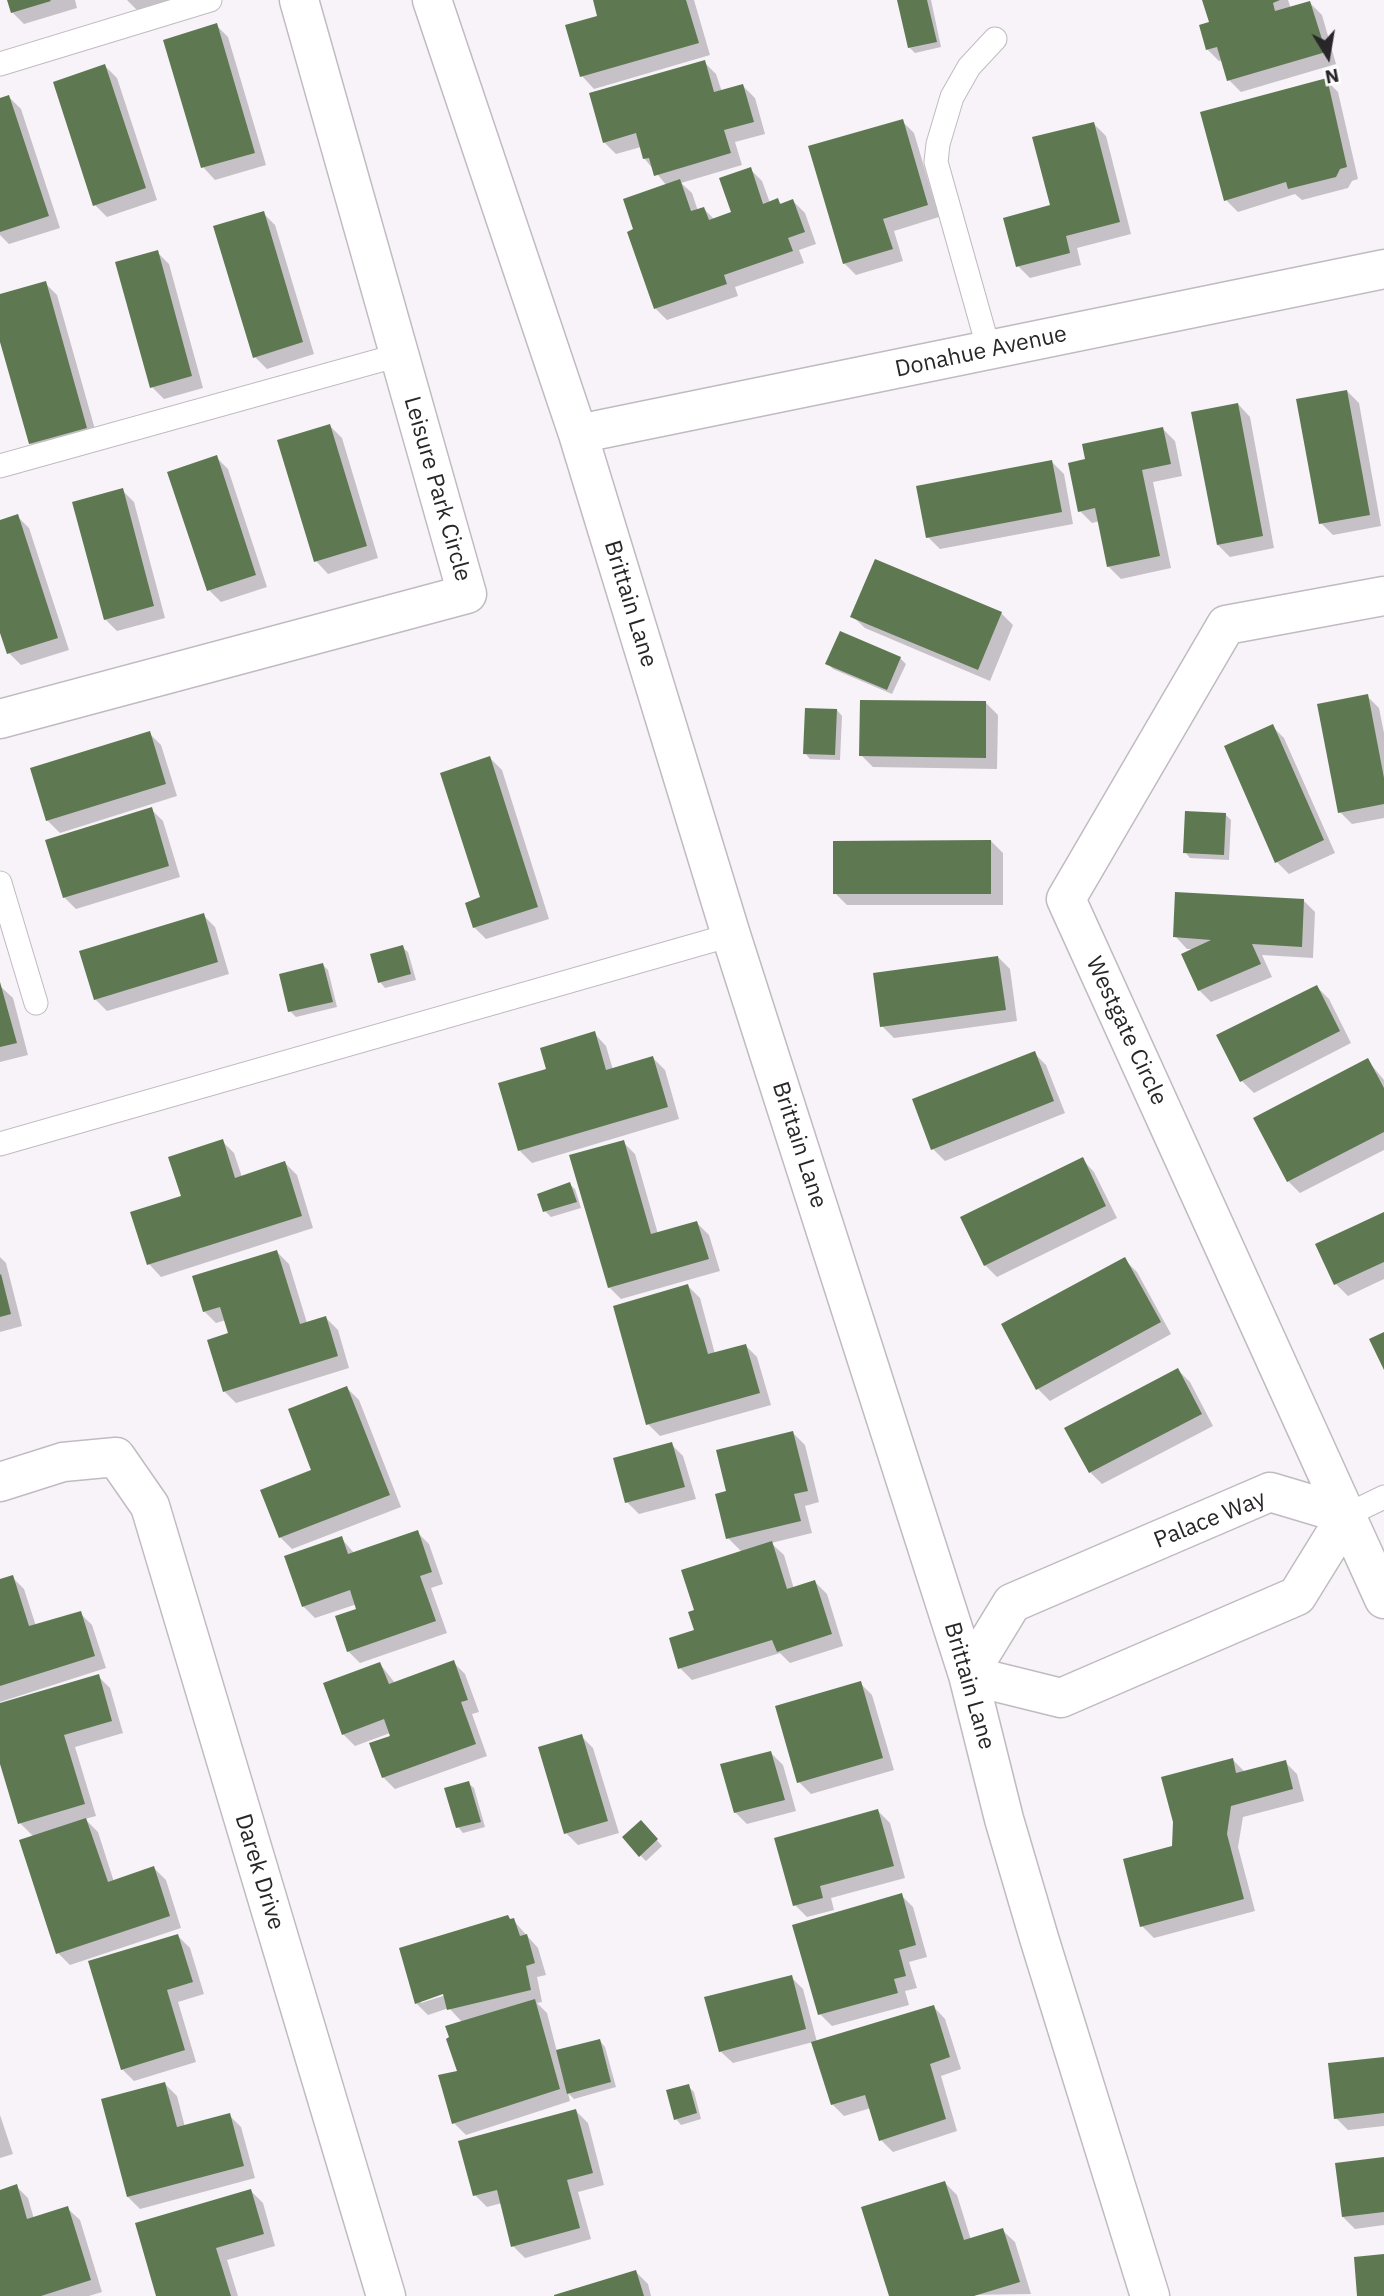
<!DOCTYPE html>
<html>
<head>
<meta charset="utf-8">
<style>
	body { margin:0 }
	#map { position:relative; width:1384px; height:2296px; overflow:hidden; background:#f8f2f9; font-family:"IBM Plex Sans",sans-serif }
	canvas { display:block }
	.north { position:absolute; left:1293px; top:21px; width:70px; height:70px; -webkit-text-stroke:5px #fff; paint-order:stroke; rotate:169deg; font-size:19px; font-weight:700; line-height:28px; text-align:center; color:#282628 }
	.north::after { content:''; display:block; margin:auto; width:24px; height:32px; background:#282628; clip-path:polygon(50% 0,100% 100%,50% 72%,0 100%) }
</style>
</head>
<body>
<div id="map">
<canvas width="1384" height="2296"></canvas>
<div class="north">N</div>
</div>
<script>
const ctx = document.querySelector('canvas').getContext('2d');
ctx.lineJoin = 'round';
function paint(path, color) { ctx.fillStyle = color; ctx.fill(path, 'evenodd'); }
const poly = rows => new Path2D(rows.map(r => 'M' + r).join(''));
function stroke(path, color, width, dash) { ctx.strokeStyle = color; ctx.lineWidth = width; ctx.lineCap = dash ? 'butt' : 'round'; ctx.setLineDash(dash || []); ctx.stroke(path); }
function label(font, color, halo, rows, align = 'center') {
  ctx.font = font + ' "IBM Plex Sans",sans-serif'; ctx.lineWidth = 7; ctx.setLineDash([]); ctx.textBaseline = 'middle'; ctx.strokeStyle = halo; ctx.fillStyle = color; for (const [text, x, y, turn = 0] of rows) {
    ctx.save(); ctx.translate(x, y); ctx.rotate((+turn || 0) * Math.PI / 180); ctx.textAlign = isNaN(turn) ? turn : align; if (halo) ctx.strokeText(text, 0, 0); ctx.fillText(text, 0, 0); ctx.restore();
  }
}
paint(poly([
	[9,0,75,0,77,8,24,24,12,12],
	[127,0,179,0,139,12],
	[595,0,694,0,710,55,594,89,582,76,567,27,600,17],
	[898,0,931,0,941,47,915,53,909,47],
	[1204,0,1288,0,1291,9,1310,3,1322,15,1336,64,1241,92,1229,80,1223,60,1219,61,1207,49,1211,23],
	[216,25,228,37,266,165,215,180,203,167],
	[704,62,716,74,722,92,743,86,755,98,765,134,735,142,742,165,681,183,692,193,698,211,704,209,715,220,733,213,750,169,762,181,770,203,778,200,782,205,793,201,805,213,816,244,799,250,804,263,735,287,738,296,667,320,655,308,635,230,667,186,644,158,641,147,616,154,604,142],
	[105,66,117,78,157,200,107,217,95,205],
	[1326,80,1338,92,1358,179,1352,181,1348,188,1302,200,1295,194,1238,212,1226,200],
	[9,97,21,109,60,228,9,244,0,235,0,100],
	[902,121,914,133,939,217,894,231,903,261,856,275,844,263],
	[1094,124,1106,136,1131,234,1077,248,1081,265,1030,278,1018,266],
	[263,213,275,225,314,354,267,369,255,357],
	[157,252,169,264,203,388,164,399,152,387],
	[45,283,57,295,98,440,42,455,30,443,0,336,0,296],
	[1347,391,1359,403,1381,526,1333,535,1321,523],
	[1238,404,1250,417,1274,548,1230,557,1218,545],
	[330,426,342,438,378,558,328,574,316,561,279,441],
	[1163,429,1175,441,1182,476,1153,482,1171,568,1121,579,1109,567,1100,521,1092,523,1080,511,1087,460],
	[216,457,228,469,267,587,221,602,209,590],
	[1052,462,1064,474,1073,524,940,549,928,537],
	[122,490,134,502,165,618,117,631,105,619],
	[17,516,29,528,69,650,21,665,9,653,0,627,0,522],
	[1001,613,1013,625,990,681,865,628,852,616],
	[900,658,906,664,892,694,833,669,828,664],
	[1367,696,1379,708,1384,733,1384,818,1352,824,1340,812],
	[986,703,998,715,997,769,873,767,861,755],
	[837,710,842,716,840,760,810,759,805,753],
	[1272,726,1284,738,1335,853,1289,874,1277,862],
	[149,733,161,745,177,796,60,833,47,820],
	[490,758,502,770,549,919,486,939,474,927,482,898],
	[151,809,163,821,180,877,76,909,64,897],
	[1225,814,1231,820,1229,860,1190,858,1185,852],
	[991,841,1003,853,1003,905,847,905,835,893],
	[1303,900,1315,912,1313,958,1262,955,1272,977,1211,1002,1199,990,1196,949,1187,949,1175,936],
	[203,915,215,927,229,974,107,1011,95,999],
	[402,947,408,952,416,980,385,988,380,982],
	[998,957,1010,969,1017,1021,894,1038,882,1026],
	[323,965,328,970,337,1007,296,1017,290,1011],
	[0,986,13,998,28,1055,0,1062],
	[1317,987,1329,999,1351,1043,1254,1093,1242,1081,1219,1036],
	[594,1033,606,1046,613,1070,653,1058,665,1070,679,1119,532,1163,520,1151],
	[1034,1053,1046,1065,1065,1113,945,1161,933,1149],
	[1368,1061,1384,1080,1384,1150,1300,1193,1288,1181,1256,1119],
	[222,1141,234,1153,242,1177,285,1163,297,1175,313,1228,161,1277,149,1264,183,1197],
	[623,1142,635,1154,658,1234,697,1223,709,1235,720,1271,621,1299,609,1287],
	[1082,1159,1094,1172,1117,1218,997,1277,985,1265],
	[569,1184,575,1189,581,1208,551,1217,545,1211],
	[1384,1214,1384,1279,1348,1296,1336,1284],
	[277,1252,289,1264,307,1323,326,1318,338,1330,349,1368,236,1403,224,1391,230,1334,226,1320,216,1323,204,1311],
	[0,1257,6,1263,22,1326,0,1332],
	[1125,1260,1137,1272,1171,1334,1050,1401,1038,1389],
	[688,1286,700,1298,715,1354,745,1345,757,1357,771,1405,660,1436,648,1424],
	[1178,1370,1190,1382,1213,1426,1102,1484,1090,1472],
	[347,1388,359,1400,401,1507,292,1549,280,1537,314,1471],
	[793,1433,805,1445,819,1502,805,1506,812,1533,771,1543,784,1555,794,1589,815,1582,827,1594,843,1646,790,1663,780,1653,692,1680,680,1668,696,1631,696,1612,742,1552,728,1538,728,1492],
	[671,1444,683,1456,696,1499,639,1514,627,1502],
	[417,1532,429,1544,443,1584,431,1588,447,1633,360,1663,348,1651,359,1610,357,1604,315,1618,303,1606,341,1538,354,1553],
	[12,1577,24,1589,36,1626,80,1613,92,1625,106,1668,0,1702,0,1580],
	[453,1662,465,1674,479,1712,472,1714,487,1756,395,1789,383,1777,390,1733,355,1746,343,1734,380,1664,395,1683],
	[98,1676,110,1688,123,1733,75,1747,96,1816,85,1819,98,1832,114,1882,154,1868,166,1880,181,1928,70,1965,58,1953,34,1837,20,1823,0,1757,0,1705],
	[860,1683,872,1695,894,1770,811,1794,799,1782],
	[581,1736,593,1748,619,1833,578,1845,566,1833],
	[771,1753,783,1765,796,1811,747,1824,735,1812],
	[1233,1760,1245,1772,1285,1762,1297,1774,1304,1801,1243,1817,1238,1847,1255,1911,1154,1938,1142,1926,1174,1847],
	[468,1783,474,1788,485,1827,463,1833,458,1827],
	[878,1811,890,1823,905,1878,831,1898,834,1910,807,1917,795,1905],
	[646,1828,662,1846,646,1861,640,1855],
	[901,1895,913,1907,927,1957,909,1962,917,1988,905,1991,909,2005,832,2026,820,2014],
	[513,1920,538,1948,546,1975,537,1977,542,2002,537,2003,547,2013,557,2052,600,2041,605,2047,616,2087,574,2099,568,2093,570,2101,466,2135,454,2123,440,2077,460,2072,462,2022,449,2008,428,2015,416,2003],
	[451,1990,452,1993,421,2003,421,1999],
	[178,1936,190,1948,204,1994,178,2002,196,2062,134,2081,122,2069],
	[791,1977,803,1989,817,2042,933,2006,945,2019,961,2069,941,2076,957,2131,893,2152,881,2140,871,2108,844,2116,832,2104,813,2042,733,2063,720,2051],
	[1384,2058,1384,2126,1348,2130,1336,2118],
	[165,2084,177,2096,185,2127,229,2115,241,2127,255,2178,140,2209,128,2197],
	[688,2086,694,2092,701,2119,681,2125,676,2119],
	[576,2111,588,2123,604,2185,578,2192,591,2239,525,2258,513,2246,502,2203,487,2207,475,2195],
	[0,2115,13,2154,0,2158],
	[1384,2158,1384,2225,1355,2229,1343,2217],
	[945,2183,957,2195,971,2240,1002,2230,1015,2242,1031,2294,891,2296],
	[16,2186,28,2198,34,2219,67,2208,80,2220,102,2292,89,2296,0,2296,0,2192],
	[251,2191,263,2203,275,2246,227,2260,238,2296,158,2296],
	[636,2272,648,2284,651,2296,561,2296]
]), '#0003');
paint(poly([
	[7,0,50,0,51,1,11,13],
	[593,0,686,0,699,43,580,77,565,25,597,16],
	[897,0,927,0,937,42,908,48],
	[1202,0,1280,0,1273,3,1275,11,1310,1,1326,52,1227,81,1217,47,1206,50,1199,25,1209,22],
	[217,23,255,153,201,168,163,40],
	[705,60,714,92,743,84,754,122,724,130,731,153,654,176,649,158,643,159,636,133,603,143,589,93],
	[105,64,146,188,93,206,53,82],
	[1327,78,1347,167,1340,169,1336,177,1288,189,1286,182,1224,201,1200,112],
	[9,95,49,216,0,232,0,98],
	[903,119,928,205,883,219,893,249,843,264,808,146],
	[1094,122,1120,222,1066,236,1070,253,1016,267,1003,218,1050,205,1032,137],
	[751,167,763,204,778,198,780,204,793,199,805,232,788,238,793,251,724,275,727,284,654,309,627,232,633,229,623,199,680,179,691,211,704,207,709,220,731,212,719,178],
	[264,211,303,342,253,358,213,226],
	[158,250,192,376,150,388,115,262],
	[46,281,87,428,29,444,0,342,0,294],
	[1347,390,1370,515,1319,524,1296,399],
	[1238,403,1263,536,1217,545,1191,412],
	[330,424,367,546,314,562,277,440],
	[1163,427,1171,464,1142,470,1160,556,1107,567,1095,508,1078,512,1068,463,1085,459,1082,444],
	[217,455,256,575,207,591,167,472],
	[1052,460,1062,512,926,538,916,486],
	[123,488,154,606,104,620,72,502],
	[18,514,58,638,7,654,0,633,0,520],
	[875,559,1002,612,978,670,850,617],
	[840,631,901,657,887,690,825,664],
	[1368,694,1384,778,1384,804,1338,813,1317,704],
	[860,700,986,701,986,758,859,756],
	[805,708,837,709,835,755,803,754],
	[1273,724,1324,840,1275,863,1224,746],
	[150,731,166,784,46,821,30,768],
	[490,756,538,907,473,928,465,903,480,897,440,773],
	[152,807,169,866,63,898,45,840],
	[1185,811,1226,813,1224,855,1183,853],
	[991,840,991,894,833,894,833,841],
	[1175,892,1304,899,1302,947,1252,944,1261,964,1198,991,1181,954,1211,940,1173,937],
	[204,913,218,962,94,1000,79,951],
	[403,945,411,974,378,983,370,954],
	[998,956,1006,1010,880,1027,873,973],
	[323,963,333,1002,288,1012,279,974],
	[0,982,17,1043,0,1047],
	[1317,985,1340,1031,1240,1082,1216,1035],
	[595,1031,606,1070,653,1056,668,1107,518,1151,498,1083,546,1069,540,1048],
	[1035,1051,1054,1101,931,1150,912,1099],
	[1368,1058,1384,1088,1384,1132,1287,1182,1253,1118],
	[223,1139,235,1178,285,1161,302,1216,147,1265,130,1212,181,1196,168,1157],
	[624,1140,651,1234,697,1221,709,1259,608,1288,569,1155],
	[1083,1157,1106,1206,984,1266,960,1217],
	[570,1182,577,1202,543,1212,537,1194],
	[1384,1212,1384,1262,1334,1285,1315,1244],
	[277,1250,300,1324,326,1316,338,1356,223,1392,207,1340,228,1333,220,1307,203,1312,192,1276],
	[1125,1257,1161,1322,1036,1390,1001,1324],
	[1,1274,11,1314,0,1317,0,1275],
	[688,1284,708,1354,746,1344,760,1393,646,1425,613,1306],
	[1384,1332,1384,1370,1369,1339],
	[1178,1368,1202,1414,1089,1473,1064,1428],
	[347,1386,390,1495,279,1538,260,1490,311,1470,288,1409],
	[793,1431,808,1491,794,1494,801,1521,726,1539,715,1494,726,1491,716,1450],
	[672,1442,685,1487,625,1503,613,1458],
	[418,1530,432,1572,420,1576,436,1621,347,1652,335,1616,356,1609,350,1590,302,1607,284,1556,342,1536,348,1554],
	[772,1541,787,1589,815,1580,832,1634,777,1652,772,1640,678,1669,669,1638,694,1630,688,1612,694,1610,681,1570],
	[13,1575,29,1626,81,1611,95,1656,0,1686,0,1579],
	[454,1660,468,1700,461,1702,476,1744,382,1778,369,1743,390,1736,384,1719,342,1735,323,1683,380,1662,389,1684],
	[99,1674,112,1721,64,1735,85,1804,18,1824,0,1764,0,1703],
	[861,1681,883,1758,797,1783,775,1706],
	[582,1734,608,1821,564,1834,538,1747],
	[771,1751,785,1800,734,1813,720,1764],
	[1233,1758,1236,1773,1286,1760,1293,1789,1231,1806,1227,1834,1244,1899,1140,1927,1123,1859,1172,1846,1173,1822,1161,1777],
	[469,1781,481,1822,456,1828,444,1788],
	[878,1809,894,1866,820,1886,823,1898,793,1906,774,1838],
	[86,1818,108,1882,154,1866,170,1916,56,1954,19,1840],
	[641,1820,658,1839,639,1857,622,1837],
	[902,1893,916,1945,899,1950,906,1976,894,1979,898,1993,818,2015,792,1925],
	[508,1915,510,1919,514,1918,520,1936,527,1934,535,1963,526,1966,531,1990,447,2010,443,1994,415,2004,399,1948],
	[178,1934,193,1982,167,1990,185,2050,121,2070,88,1961],
	[792,1975,806,2029,719,2052,704,1997],
	[535,1999,560,2089,452,2124,438,2075,457,2071,446,2039,449,2037,445,2026],
	[934,2005,950,2057,930,2064,946,2119,879,2141,865,2095,831,2105,811,2042],
	[600,2039,611,2082,567,2094,556,2050],
	[1384,2057,1384,2113,1334,2119,1328,2063],
	[165,2082,177,2127,230,2113,244,2166,127,2197,101,2099],
	[689,2084,697,2113,674,2120,666,2090],
	[576,2109,593,2173,567,2180,580,2228,511,2247,497,2190,473,2196,458,2141],
	[1384,2157,1384,2212,1342,2217,1335,2163],
	[945,2181,964,2240,1003,2228,1020,2282,974,2296,889,2296,861,2207],
	[17,2184,27,2219,68,2206,91,2280,41,2296,0,2296,0,2190],
	[251,2189,264,2234,216,2248,231,2296,156,2296,135,2223],
	[1384,2254,1384,2296,1357,2296,1354,2257],
	[636,2270,644,2296,554,2296,554,2295]
]), '#5e7851');
const lane = poly([
	[0,64,210,0],
	[989,350,936,162,938,144,952,97,969,67,995,39],
	[0,466,399,355],
	[0,883,36,1003],
	[0,1144,731,935],
	[1347,1515,1384,1497]
]);
const street = poly([
	[432,0,578,434,731,935,968,1675,1004,1819,1039,1938,1150,2296],
	[578,434,1384,269],
	[1384,596,1226,625,1066,899,1384,1599],
	[0,719,467,594,299,0],
	[0,1482,63,1462,116,1457,150,1506,386,2296],
	[1270,1492,1347,1515,1297,1596,1061,1698,968,1675,1012,1603,1270,1492]
]);
stroke(lane, '#c0bbc1', 25);
stroke(street, '#c0bbc1', 41);
stroke(lane, '#fff', 23);
stroke(street, '#fff', 38);
label('23px', '#282628', '#fff', [
	["Donahue Avenue",981,352,-12],
	["Leisure Park Circle",437,489,74],
	["Brittain Lane",630,604,73],
	["Westgate Circle",1126,1031,65],
	["Brittain Lane",799,1145,72],
	["Palace Way",1210,1520,-22],
	["Brittain Lane",969,1686,74],
	["Darek Drive",259,1872,73]
]);
</script>
</body>
</html>
